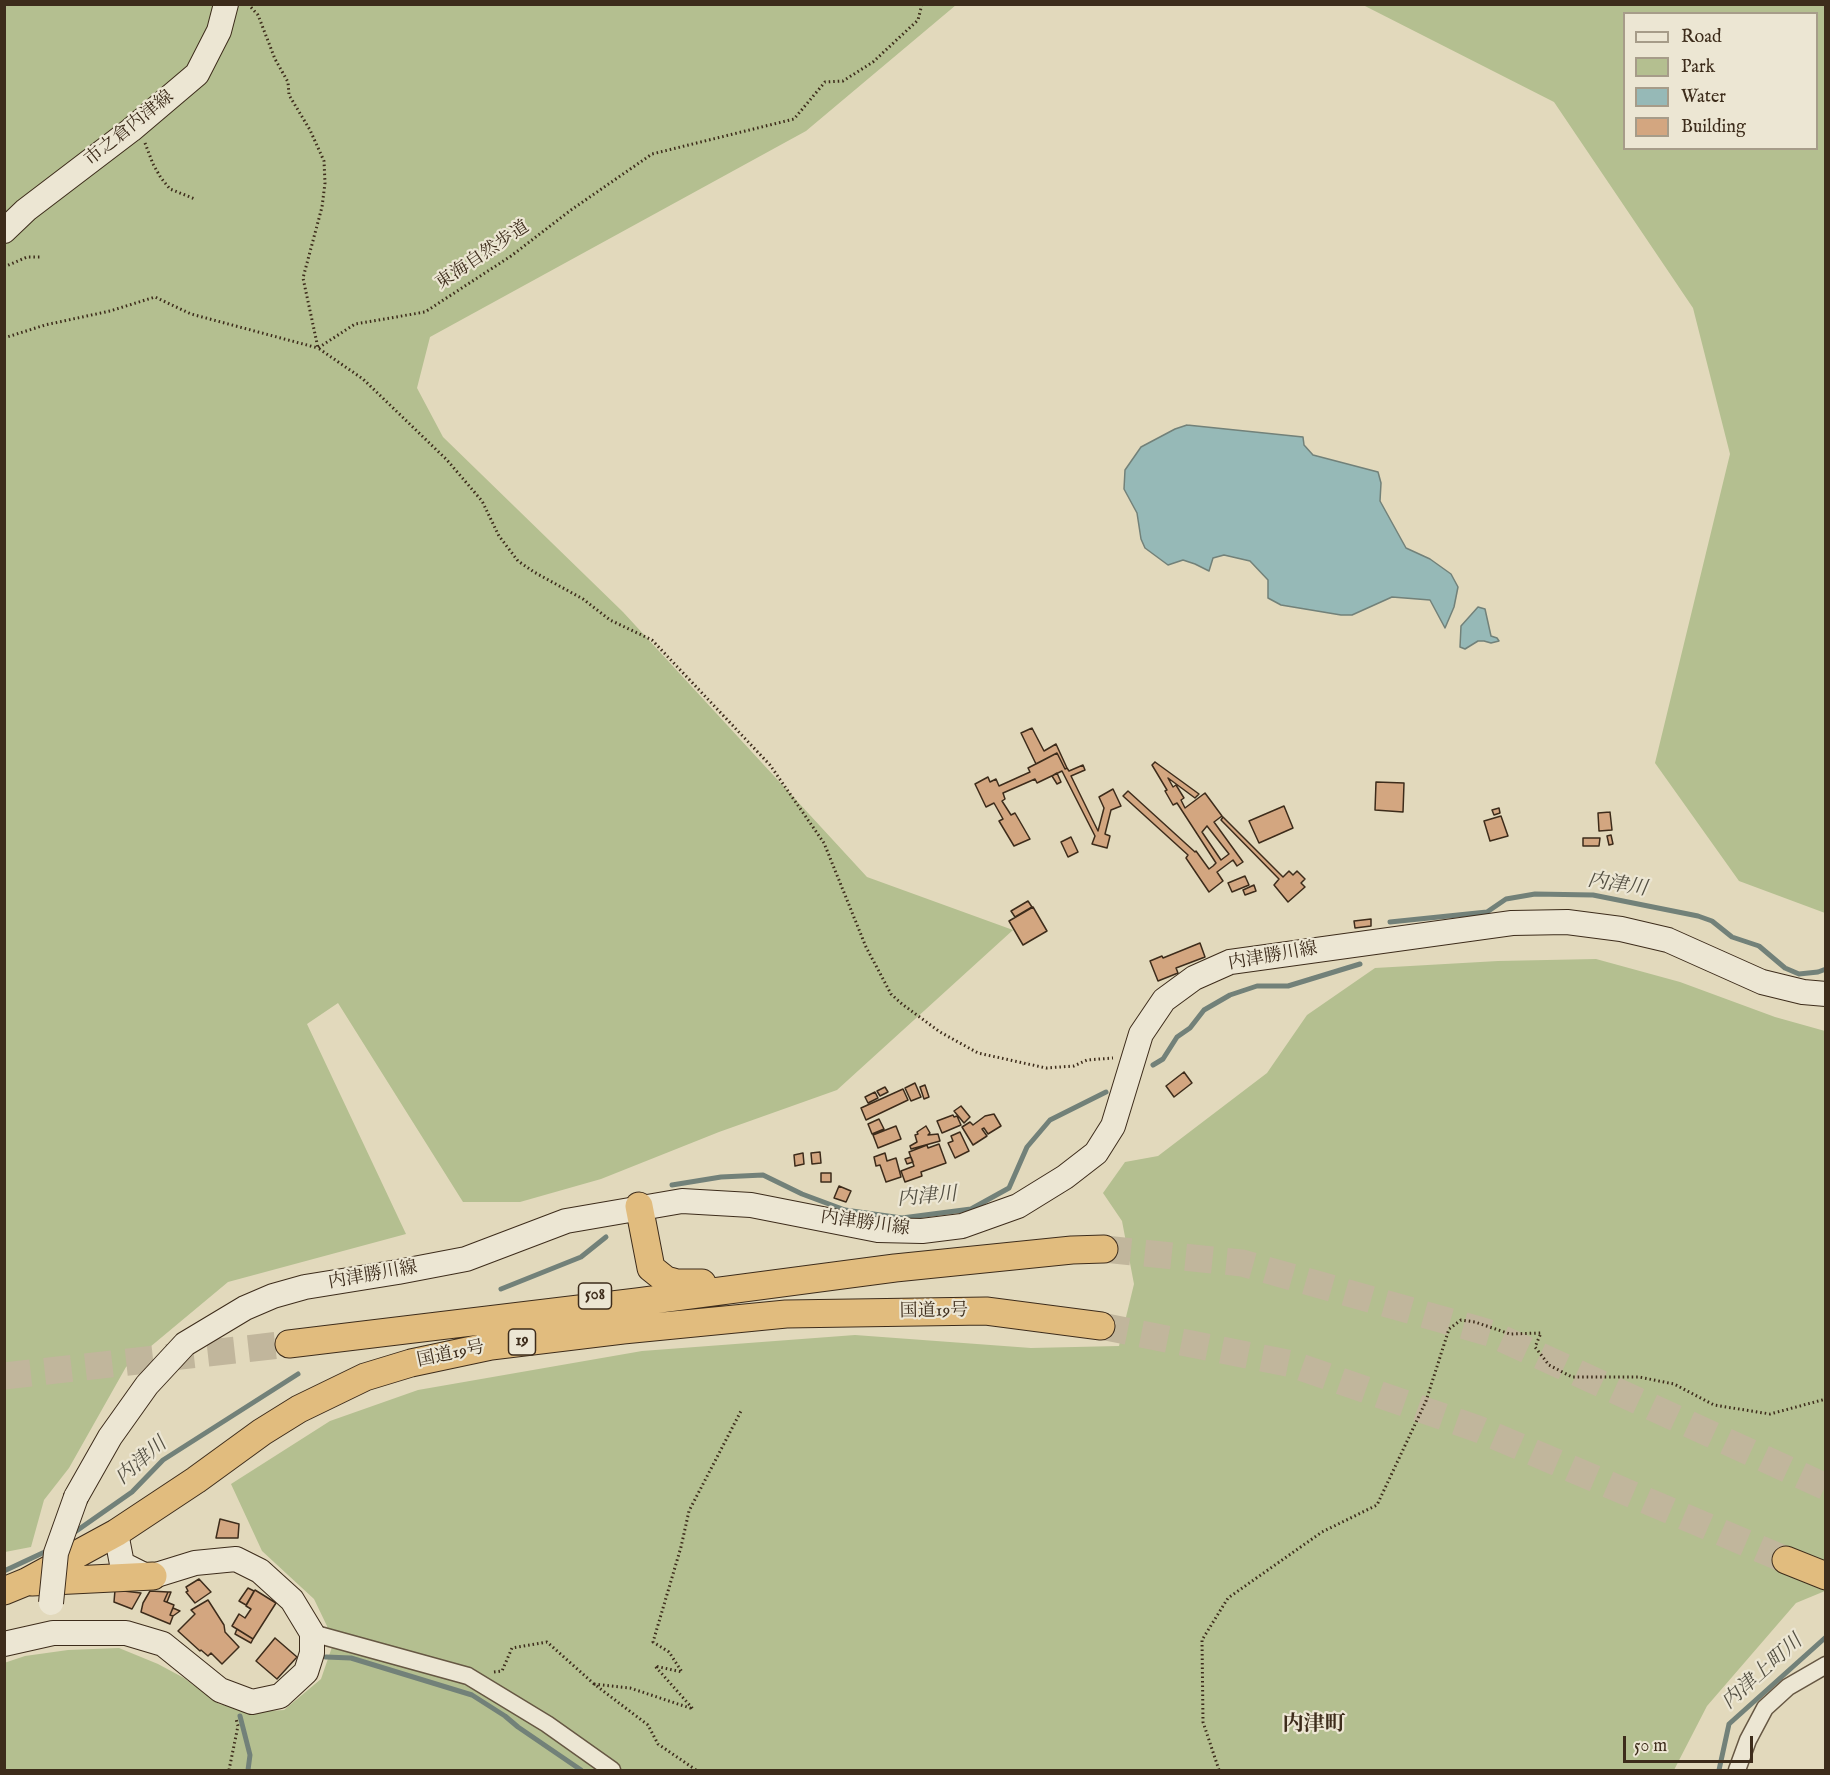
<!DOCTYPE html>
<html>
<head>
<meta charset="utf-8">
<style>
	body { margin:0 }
	#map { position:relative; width:1830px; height:1775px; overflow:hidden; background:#e2d9bc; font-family:"IM FELL English",serif }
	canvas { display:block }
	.frame { position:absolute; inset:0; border:6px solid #3d2c1b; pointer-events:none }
	.legend { position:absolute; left:1623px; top:12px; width:195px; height:138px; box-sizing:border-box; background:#ece6d3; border:2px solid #a69c89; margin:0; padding:8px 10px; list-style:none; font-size:18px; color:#3d2c1b }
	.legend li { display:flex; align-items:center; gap:12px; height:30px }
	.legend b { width:30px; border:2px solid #a69c89 }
	.scale { position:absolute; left:1623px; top:1736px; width:130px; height:27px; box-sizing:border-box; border:3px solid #3d2c1b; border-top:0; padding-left:8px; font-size:18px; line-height:21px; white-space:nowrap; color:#3d2c1b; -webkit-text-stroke:4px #ece6d3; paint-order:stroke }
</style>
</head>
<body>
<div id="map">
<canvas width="1830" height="1775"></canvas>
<div class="frame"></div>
<ul class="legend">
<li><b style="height:8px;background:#ece6d3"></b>Road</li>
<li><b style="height:16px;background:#b4bf90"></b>Park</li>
<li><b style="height:16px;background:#96b9b7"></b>Water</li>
<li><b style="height:16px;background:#d3a680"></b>Building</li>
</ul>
<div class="scale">50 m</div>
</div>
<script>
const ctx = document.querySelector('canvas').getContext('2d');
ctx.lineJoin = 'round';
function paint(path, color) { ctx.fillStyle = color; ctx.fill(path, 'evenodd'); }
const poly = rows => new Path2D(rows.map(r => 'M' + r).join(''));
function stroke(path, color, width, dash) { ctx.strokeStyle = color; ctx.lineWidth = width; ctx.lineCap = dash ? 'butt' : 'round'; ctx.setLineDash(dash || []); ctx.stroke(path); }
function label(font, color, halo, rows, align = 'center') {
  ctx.font = font + ' "IM FELL English","Noto Serif JP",serif'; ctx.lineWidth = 4.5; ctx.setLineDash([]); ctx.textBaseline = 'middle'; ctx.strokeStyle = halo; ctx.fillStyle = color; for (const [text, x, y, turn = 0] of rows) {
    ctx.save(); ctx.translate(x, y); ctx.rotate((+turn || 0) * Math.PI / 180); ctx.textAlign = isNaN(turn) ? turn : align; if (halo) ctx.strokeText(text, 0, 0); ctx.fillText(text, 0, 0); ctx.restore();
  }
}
paint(poly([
	[5,5,956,5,806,131,430,337,417,388,443,437,623,612,867,877,1013,930,837,1090,719,1132,601,1179,520,1202,463,1202,338,1003,307,1024,406,1234,228,1282,126,1367,69,1468,44,1500,31,1547,5,1552],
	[1363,5,1825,5,1825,913,1739,881,1655,763,1730,454,1693,308,1554,102],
	[1624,14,1816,14,1816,148,1624,148],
	[1596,959,1680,982,1775,1017,1825,1031,1825,1591,1796,1603,1707,1706,1674,1770,5,1770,4,1663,25,1656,68,1650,119,1648,158,1664,184,1678,219,1704,254,1712,284,1710,321,1679,332,1647,327,1626,314,1599,262,1551,231,1484,330,1421,418,1390,642,1351,855,1335,1031,1348,1119,1346,1134,1284,1122,1221,1103,1193,1125,1162,1158,1156,1267,1073,1307,1015,1375,968,1498,961]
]), '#b4bf90');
const water = poly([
	[1187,425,1303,437,1304,445,1313,455,1378,472,1381,483,1380,501,1406,548,1430,559,1451,574,1458,587,1454,607,1445,628,1430,600,1392,597,1352,615,1341,615,1281,605,1268,598,1268,580,1250,561,1224,555,1213,558,1209,571,1195,564,1183,560,1168,565,1145,548,1141,539,1137,513,1124,489,1125,470,1141,447,1175,429,1187,425],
	[1478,607,1485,609,1491,636,1497,638,1499,641,1491,643,1484,641,1478,641,1465,649,1460,647,1461,626,1478,607]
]);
paint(water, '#96b9b7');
stroke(water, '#728179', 1.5);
stroke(poly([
	[1390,922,1487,912,1506,899,1535,894,1593,895,1698,916,1712,921,1732,937,1759,946,1785,968,1799,974,1818,972,1826,969],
	[1153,1065,1163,1059,1177,1037,1190,1028,1204,1010,1230,995,1257,986,1288,986,1360,964],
	[672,1185,721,1177,763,1175,802,1194,845,1210,902,1218,971,1209,1009,1188,1027,1147,1050,1120,1106,1092],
	[501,1289,581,1257,606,1237],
	[72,1534,132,1492,163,1460,298,1374],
	[4,1571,49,1550],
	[326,1657,351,1658,472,1695,505,1716,518,1727,581,1770],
	[240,1716,250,1755,248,1770],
	[1719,1770,1729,1724,1826,1637]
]), '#728179', 5);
const building = poly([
	[1032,728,1044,751,1056,744,1067,768,1065,769,1057,753,1036,764,1021,733,1032,728],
	[1057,753,1065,769,1067,768,1069,771,1083,765,1085,770,1071,776,1098,831,1104,808,1099,797,1113,789,1121,806,1111,810,1105,834,1110,836,1107,848,1092,844,1095,836,1062,771,1037,783,1035,779,1003,793,1005,799,1002,801,1011,815,1015,813,1030,839,1014,846,999,821,1003,819,994,803,986,807,975,784,988,777,990,782,996,779,999,786,1030,772,1028,768,1057,753],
	[1155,762,1199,794,1195,798,1168,778,1173,787,1176,785,1184,798,1181,800,1185,808,1205,793,1222,816,1214,822,1243,862,1237,866,1233,860,1217,872,1223,881,1209,892,1186,858,1188,855,1123,796,1128,791,1195,852,1196,851,1209,869,1213,866,1216,863,1177,803,1173,805,1165,791,1167,790,1152,765,1155,762],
	[1207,826,1229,854,1221,860,1202,832,1207,826],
	[1057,773,1061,782,1057,784,1052,776,1057,773],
	[1376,782,1404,783,1403,812,1375,810,1376,782],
	[1284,806,1293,828,1259,843,1249,821,1284,806],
	[1499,808,1500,813,1494,815,1492,810,1499,808],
	[1610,812,1612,830,1599,831,1598,813,1610,812],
	[1501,816,1508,836,1490,841,1484,821,1501,816],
	[1223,817,1283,877,1289,871,1293,875,1297,871,1305,879,1301,883,1305,887,1288,902,1274,885,1279,879,1221,820,1223,817],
	[1611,835,1613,844,1609,845,1607,836,1611,835],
	[1071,837,1078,852,1068,857,1061,842,1071,837],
	[1583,838,1600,838,1599,846,1583,846,1583,838],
	[1245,876,1249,885,1232,892,1228,883,1245,876],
	[1254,885,1256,891,1245,895,1243,890,1254,885],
	[1028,901,1032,907,1015,917,1011,911,1028,901],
	[1033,907,1047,931,1023,945,1009,921,1033,907],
	[1371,919,1371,926,1355,928,1354,921,1371,919],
	[1200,943,1205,957,1176,968,1178,973,1158,981,1150,961,1162,956,1163,958,1200,943],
	[1184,1072,1192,1083,1174,1097,1166,1086,1184,1072],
	[915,1083,921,1097,911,1101,905,1088,915,1083],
	[925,1085,929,1097,924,1099,920,1087,925,1085],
	[885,1087,888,1092,880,1096,877,1091,885,1087],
	[903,1089,908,1100,866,1120,861,1108,903,1089],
	[875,1092,878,1098,868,1103,865,1097,875,1092],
	[961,1106,970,1117,964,1123,954,1111,961,1106],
	[994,1114,1001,1126,988,1134,984,1128,982,1129,987,1136,973,1145,962,1127,970,1122,973,1125,985,1116,994,1114],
	[953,1115,954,1117,957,1116,961,1125,942,1133,937,1121,953,1115],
	[879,1119,884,1129,872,1134,868,1124,879,1119],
	[896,1126,901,1139,878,1148,873,1135,896,1126],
	[926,1126,930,1133,928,1135,938,1134,940,1141,911,1149,910,1146,917,1142,915,1135,918,1134,917,1132,926,1126],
	[960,1132,969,1151,955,1158,948,1143,953,1141,951,1136,960,1132],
	[939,1144,946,1163,921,1172,922,1176,905,1182,901,1171,914,1166,909,1152,927,1145,928,1148,939,1144],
	[820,1152,821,1163,812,1164,811,1153,820,1152],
	[803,1153,804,1164,795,1166,794,1155,803,1153],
	[885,1153,887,1161,896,1158,901,1177,886,1182,880,1165,876,1166,874,1157,885,1153],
	[911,1157,913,1162,907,1164,905,1159,911,1157],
	[821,1173,831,1173,831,1182,821,1182,821,1173],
	[839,1186,851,1191,846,1202,834,1198,839,1186],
	[1472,1326,1485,1330,1481,1342,1469,1338,1472,1326],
	[220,1519,239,1524,238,1538,216,1538,220,1519],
	[199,1579,211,1592,195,1603,186,1592,188,1591,186,1587,199,1579],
	[248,1588,254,1591,246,1605,239,1601,248,1588],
	[115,1590,141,1593,132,1609,114,1602,115,1590],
	[255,1590,276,1603,253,1639,232,1626,239,1614,245,1618,251,1609,246,1606,255,1590],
	[150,1591,168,1592,164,1601,174,1605,170,1615,173,1616,170,1624,141,1612,143,1603,150,1591],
	[168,1592,171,1592,167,1602,164,1601,168,1592],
	[208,1600,224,1625,225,1632,239,1647,222,1664,211,1653,208,1656,201,1650,200,1651,178,1631,195,1614,191,1610,208,1600],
	[173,1608,180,1611,173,1616,170,1615,173,1608],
	[237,1629,253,1639,251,1643,235,1634,237,1629],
	[275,1638,297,1657,277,1679,256,1661,275,1638]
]);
paint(building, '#d3a680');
stroke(building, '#3d2c1b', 1.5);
stroke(poly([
	[1104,1249,1242,1263,1490,1333,1826,1487],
	[1101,1326,1292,1364,1478,1429,1786,1560],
	[4,1376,289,1344]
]), '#c1b69c', 27, [27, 14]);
const minor = poly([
	[312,1633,468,1676,547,1724,612,1770],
	[1737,1770,1748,1740,1765,1708,1788,1687,1826,1665]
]);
const secondary = poly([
	[4,231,26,210,131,130,197,74,219,31,226,4],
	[76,1497,110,1437,147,1385,185,1344,245,1308,273,1296,305,1287,398,1272,466,1259,566,1221,682,1201,751,1205,878,1230,922,1231,962,1226,1018,1206,1065,1177,1096,1153,1113,1126,1141,1034,1164,1000,1194,978,1230,962,1512,923,1567,922,1621,929,1668,940,1762,982,1803,992,1826,994],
	[4,1644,53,1633,126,1633,163,1644,220,1690,252,1702,280,1696,306,1672,312,1653,312,1633,292,1600,260,1571,236,1559,195,1563,153,1576,144,1575,122,1564,116,1533]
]);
const trunk = poly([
	[639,1206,651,1268,666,1280,677,1283,702,1283],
	[289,1344,637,1302,895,1268,1072,1250,1104,1249],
	[1786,1560,1826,1576],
	[32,1582,153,1576],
	[4,1591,26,1582,116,1533,196,1480,262,1432,299,1409,365,1377,411,1363,491,1346,623,1330,786,1314,986,1311,1101,1326]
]);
stroke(minor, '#665743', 19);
stroke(secondary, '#3d2c1b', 26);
stroke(trunk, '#3d2c1b', 29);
stroke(poly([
	[248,4,258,15,275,59,288,82,289,95,310,130,324,161,325,183,322,207,303,278,318,348,363,379,447,460,482,501,499,536,518,561,534,572,583,599,610,620,652,640,770,765,824,843,866,947,891,994,902,1004,940,1032,978,1053,1046,1068,1074,1066,1087,1060,1113,1058],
	[145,143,153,164,161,178,170,189,195,199],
	[4,267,27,257,40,257],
	[4,338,45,325,110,311,155,297,191,314,318,348,355,324,425,312,511,256,571,210,652,154,794,119,825,82,843,81,873,62,918,20,922,4],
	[494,1672,502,1671,512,1648,547,1642,594,1684,648,1725,658,1744,696,1770],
	[594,1684,630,1688,693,1709,655,1666,682,1672,669,1652,653,1642,681,1547,689,1511,742,1409],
	[229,1770,238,1726,236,1719],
	[1219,1770,1203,1722,1202,1640,1228,1598,1322,1532,1377,1505,1426,1401,1449,1329,1461,1320,1475,1322,1510,1334,1541,1333,1535,1347,1549,1365,1572,1377,1639,1377,1674,1384,1714,1405,1770,1414,1826,1399]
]), '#3d2c1b', 3, [1.5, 3]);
stroke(minor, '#ece6d3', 16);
stroke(secondary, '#ece6d3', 24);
stroke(trunk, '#e1bc7e', 27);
const secondaryBridge = poly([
	[51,1603,56,1553,76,1497]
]);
stroke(secondaryBridge, '#3d2c1b', 26, []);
stroke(secondaryBridge, '#ece6d3', 24);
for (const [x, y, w] of [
	[595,1296,33],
	[522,1342,27]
]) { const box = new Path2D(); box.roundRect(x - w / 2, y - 13, w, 26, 4.5); ctx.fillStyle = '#ece6d3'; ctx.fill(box); stroke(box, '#3d2c1b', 1.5); }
label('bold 16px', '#3d2c1b', null, [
	["508",595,1296],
	["19",522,1342]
]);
label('18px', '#3d2c1b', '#ece6d3', [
	["市之倉内津線",130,129,-39],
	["東海自然歩道",483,256,-34],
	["内津勝川線",1273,957,-10],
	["内津勝川線",865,1224,8],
	["内津勝川線",373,1276,-10],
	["国道19号",934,1312,-1],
	["国道19号",451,1355,-12]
]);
label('italic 20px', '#534f42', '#ece6d3', [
	["内津川",1617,886,9],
	["内津川",927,1198,-5],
	["内津川",142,1462,-41],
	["内津上町川",1763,1673,-42]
]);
label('bold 21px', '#3d2c1b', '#ece6d3', [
	["内津町",1314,1726]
]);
</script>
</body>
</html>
